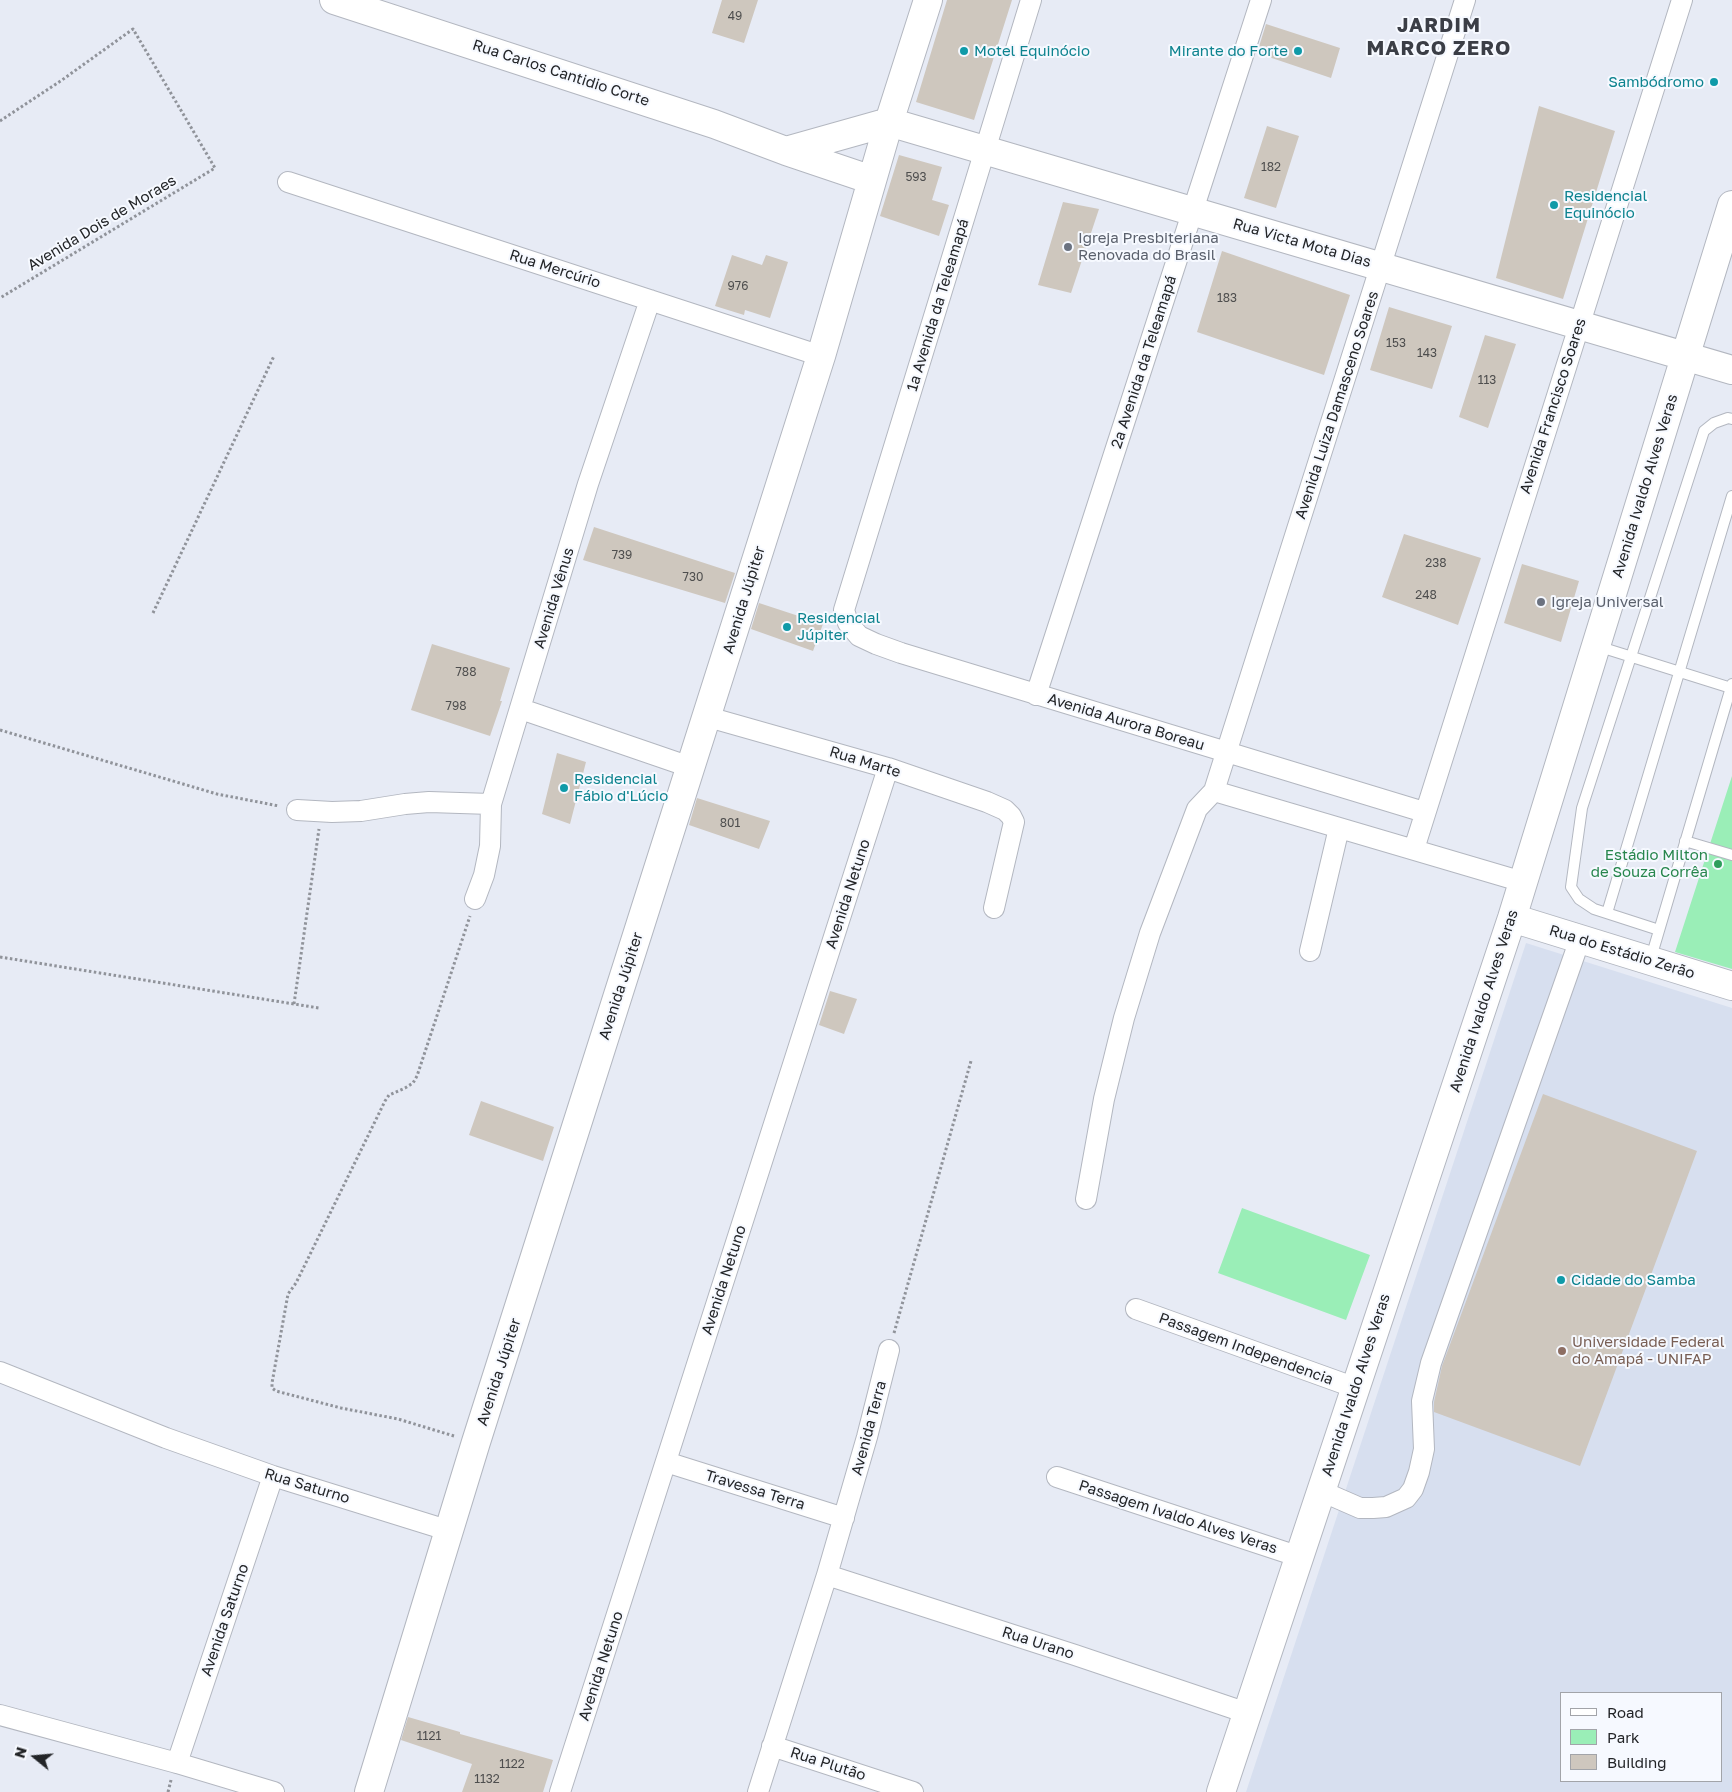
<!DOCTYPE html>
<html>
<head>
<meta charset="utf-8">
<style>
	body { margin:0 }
	#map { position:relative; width:1732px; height:1792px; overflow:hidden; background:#e7ebf5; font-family:"Golos Text",sans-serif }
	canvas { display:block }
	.legend { position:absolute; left:1560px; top:1692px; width:162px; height:90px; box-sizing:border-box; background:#f6f9ff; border:1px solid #a2a4a9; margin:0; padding:6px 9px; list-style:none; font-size:15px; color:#232528 }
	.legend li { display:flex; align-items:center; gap:10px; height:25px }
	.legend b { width:25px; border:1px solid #a2a4a9 }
	.north { position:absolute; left:10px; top:1732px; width:50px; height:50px; -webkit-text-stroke:4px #f6f9ff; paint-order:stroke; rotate:287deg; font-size:14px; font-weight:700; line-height:20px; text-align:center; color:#232528 }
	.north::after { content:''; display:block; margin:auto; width:18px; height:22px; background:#232528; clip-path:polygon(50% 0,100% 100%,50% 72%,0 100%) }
</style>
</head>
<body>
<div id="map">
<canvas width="1732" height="1792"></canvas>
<ul class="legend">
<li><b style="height:6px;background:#fff"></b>Road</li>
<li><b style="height:14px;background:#9aeeb7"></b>Park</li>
<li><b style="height:14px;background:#cec7be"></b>Building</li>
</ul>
<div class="north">N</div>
</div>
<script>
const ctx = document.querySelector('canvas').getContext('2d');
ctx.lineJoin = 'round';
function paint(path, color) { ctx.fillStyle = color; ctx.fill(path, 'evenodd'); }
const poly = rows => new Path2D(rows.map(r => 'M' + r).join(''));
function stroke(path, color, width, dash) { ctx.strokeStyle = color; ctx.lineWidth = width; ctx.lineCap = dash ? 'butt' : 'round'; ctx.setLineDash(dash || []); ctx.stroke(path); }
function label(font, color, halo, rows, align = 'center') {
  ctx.font = font + ' "Golos Text",sans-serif'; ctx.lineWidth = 4; ctx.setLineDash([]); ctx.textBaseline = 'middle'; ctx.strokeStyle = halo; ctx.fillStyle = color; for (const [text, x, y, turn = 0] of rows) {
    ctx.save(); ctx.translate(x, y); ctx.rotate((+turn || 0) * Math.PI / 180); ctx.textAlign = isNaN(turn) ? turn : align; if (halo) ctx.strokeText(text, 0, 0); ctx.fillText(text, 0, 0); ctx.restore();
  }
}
paint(poly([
	[1526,943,1732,1008,1732,1792,1246,1792],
	[1561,1693,1721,1693,1721,1781,1561,1781]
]), '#d7dfef');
paint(poly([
	[1732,776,1732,969,1675,952],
	[1242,1208,1370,1255,1346,1320,1218,1273]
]), '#9aeeb7');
paint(poly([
	[722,0,758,0,744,43,712,33],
	[947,0,1012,0,974,120,916,102],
	[1266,24,1340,48,1331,78,1257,53],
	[1539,106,1615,131,1563,299,1496,278],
	[1267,126,1299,136,1276,208,1244,198],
	[899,155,942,167,932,200,949,205,939,236,880,216],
	[1063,202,1099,209,1071,293,1038,285],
	[1222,251,1350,295,1324,375,1197,332],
	[732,255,762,265,766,255,788,262,770,318,745,310,744,315,715,306],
	[1389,307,1452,326,1432,389,1370,370],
	[1485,335,1516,344,1488,428,1459,417],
	[594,527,735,573,725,603,583,560],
	[1404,534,1481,558,1458,625,1382,597],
	[1522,564,1579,581,1561,642,1504,623],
	[759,603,823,624,813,651,751,629],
	[432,644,510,668,500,701,502,701,490,736,411,710],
	[557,753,586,762,570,824,542,814],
	[697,798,770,821,759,849,689,825],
	[830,991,857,999,844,1034,819,1025],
	[1543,1094,1697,1151,1580,1466,1434,1412,1434,1402,1442,1366],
	[481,1101,554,1127,543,1161,469,1135],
	[408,1717,460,1732,460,1734,553,1760,543,1792,462,1792,472,1764,401,1740]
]), '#cec7be');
const lane = poly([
	[1597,646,1731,688],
	[1685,841,1732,855],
	[1607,913,1732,496],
	[1659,930,1594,909,1579,899,1571,887,1582,808,1704,431,1714,423,1728,418,1732,419],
	[1650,961,1732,684]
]);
const street = poly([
	[1031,0,844,610,848,623,859,636,876,644,901,653,1424,812],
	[288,182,821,356],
	[1036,695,1261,0],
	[521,709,690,767],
	[708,717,888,768,987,802,1005,810,1011,816,1014,822,994,908],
	[1214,791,1523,882],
	[297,810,332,812,361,811,405,804,429,802,491,804],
	[1414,849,1682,0],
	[475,899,484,875,490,846,491,804,588,484,650,300],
	[1310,951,1339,828],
	[1086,1199,1104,1099,1124,1018,1150,933,1197,809,1214,791,1465,0],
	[1136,1309,1356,1388],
	[0,1372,166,1438,273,1476,450,1531],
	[666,1462,844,1518],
	[1057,1477,1300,1557],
	[1321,1491,1360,1508,1373,1508,1386,1507,1406,1498,1413,1489,1419,1472,1424,1449,1422,1401,1431,1363,1580,939],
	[827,1575,1075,1655,1247,1713],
	[0,1715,177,1763,274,1792],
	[772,1746,913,1792],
	[177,1763,273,1476],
	[560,1792,888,768],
	[758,1792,827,1575,867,1437,889,1350]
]);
const secondary = poly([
	[334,0,714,124,786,151,872,180],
	[889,122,1732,370],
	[786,151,889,122],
	[1512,918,1732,986],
	[369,1792,476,1442,821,356,889,122,928,0],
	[1221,1792,1512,918,1732,205]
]);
stroke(lane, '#b3b7c0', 12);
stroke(street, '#b3b7c0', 22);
stroke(secondary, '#b3b7c0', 30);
stroke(poly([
	[0,121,62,80,133,29,215,168,0,298],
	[153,613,274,356],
	[0,730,217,794,279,806],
	[0,957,319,1008],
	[294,1004,319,829],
	[894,1333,971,1061],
	[454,1436,398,1419,341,1408,276,1391,272,1388,272,1383,288,1294,296,1283,385,1101,389,1095,405,1088,413,1083,417,1076,470,916],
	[168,1792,171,1780]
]), '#90939a', 3, [2.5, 2.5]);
stroke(lane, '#fff', 10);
stroke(street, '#fff', 20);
stroke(secondary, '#fff', 28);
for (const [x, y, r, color] of [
	[964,51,5,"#0f9aa8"],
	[1298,51,5,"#0f9aa8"],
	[1714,82,5,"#0f9aa8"],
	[1554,205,5,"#0f9aa8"],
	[1068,247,5,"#6b7280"],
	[1541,602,5,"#6b7280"],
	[787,627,5,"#0f9aa8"],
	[564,788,5,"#0f9aa8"],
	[1718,864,5,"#2e9e5b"],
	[1561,1280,5,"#0f9aa8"],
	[1562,1351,5,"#8d6e63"]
]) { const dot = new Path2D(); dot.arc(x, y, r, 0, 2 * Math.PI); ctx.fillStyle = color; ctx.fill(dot); stroke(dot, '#f6f9ff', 2); }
label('12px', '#4e4e4e', null, [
	["49",735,16],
	["182",1271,167],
	["593",916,177],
	["976",738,286],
	["183",1227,298],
	["153",1396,343],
	["143",1427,353],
	["113",1487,380],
	["739",622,555],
	["238",1436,563],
	["730",693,577],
	["248",1426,595],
	["788",466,672],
	["798",456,706],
	["801",730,823],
	["1121",429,1736],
	["1122",512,1764],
	["1132",487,1779]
]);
label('15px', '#0d838f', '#f6f9ff', [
	["Motel Equinócio",974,51],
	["Mirante do Forte",1288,51,"right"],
	["Sambódromo",1704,82,"right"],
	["Residencial",1564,196],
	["Equinócio",1564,213],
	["Residencial",797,618],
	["Júpiter",797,635],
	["Residencial",574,779],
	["Fábio d'Lúcio",574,796],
	["Cidade do Samba",1571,1280]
], 'left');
label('15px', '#232528', '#f6f9ff', [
	["Rua Carlos Cantidio Corte",561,73,18],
	["Avenida Dois de Moraes",102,223,-31],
	["Rua Victa Mota Dias",1302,243,16],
	["Rua Mercúrio",555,269,18],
	["1a Avenida da Teleamapá",938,305,-73],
	["2a Avenida da Teleamapá",1144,362,-72],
	["Avenida Luiza Damasceno Soares",1337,405,-72],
	["Avenida Francisco Soares",1553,406,-72],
	["Avenida Ivaldo Alves Veras",1645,486,-73],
	["Avenida Vênus",554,598,-73],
	["Avenida Júpiter",744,600,-73],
	["Avenida Aurora Boreau",1126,722,17],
	["Rua Marte",865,762,17],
	["Avenida Netuno",848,894,-72],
	["Rua do Estádio Zerão",1622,952,17],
	["Avenida Júpiter",621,986,-72],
	["Avenida Ivaldo Alves Veras",1484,1001,-72],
	["Avenida Netuno",724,1280,-72],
	["Passagem Independencia",1246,1349,20],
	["Avenida Júpiter",499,1372,-72],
	["Avenida Ivaldo Alves Veras",1356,1385,-72],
	["Avenida Terra",869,1428,-75],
	["Rua Saturno",307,1486,17],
	["Travessa Terra",755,1490,17],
	["Passagem Ivaldo Alves Veras",1178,1517,18],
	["Avenida Saturno",225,1620,-71],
	["Rua Urano",1038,1643,18],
	["Avenida Netuno",601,1666,-72],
	["Rua Plutão",828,1764,18]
]);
label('15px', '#5b616d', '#f6f9ff', [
	["Igreja Presbiteriana",1078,238],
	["Renovada do Brasil",1078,255],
	["Igreja Universal",1551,602]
], 'left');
label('15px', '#27864d', '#f6f9ff', [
	["Estádio Milton",1708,855],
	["de Souza Corrêa",1708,872]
], 'right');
label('15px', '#785e54', '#f6f9ff', [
	["Universidade Federal",1572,1342],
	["do Amapá - UNIFAP",1572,1359]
], 'left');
ctx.letterSpacing = '1px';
label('bold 20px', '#3b3e46', '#f6f9ff', [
	["JARDIM",1439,26],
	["MARCO ZERO",1439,49]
]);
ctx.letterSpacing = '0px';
</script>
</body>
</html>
